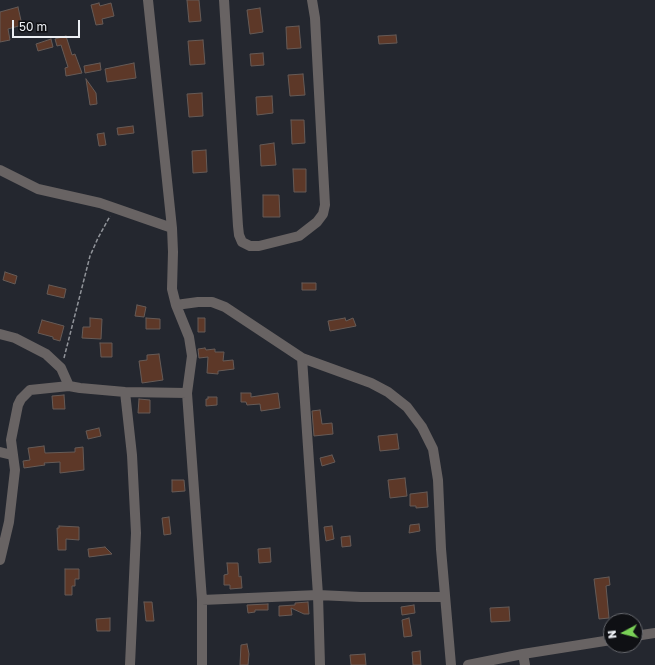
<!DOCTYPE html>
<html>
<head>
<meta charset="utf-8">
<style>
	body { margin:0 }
	#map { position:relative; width:655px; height:665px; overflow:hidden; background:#24272f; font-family:"Golos Text",sans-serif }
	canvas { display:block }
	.north { position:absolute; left:603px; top:613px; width:40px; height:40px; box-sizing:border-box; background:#0f1014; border:1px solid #67696e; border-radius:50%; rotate:263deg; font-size:11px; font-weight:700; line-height:16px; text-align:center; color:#eceff4 }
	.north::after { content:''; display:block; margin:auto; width:14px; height:18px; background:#7ad157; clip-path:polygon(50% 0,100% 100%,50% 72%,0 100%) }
	.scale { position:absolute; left:12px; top:20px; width:68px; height:18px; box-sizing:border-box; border:2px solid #eceff4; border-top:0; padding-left:5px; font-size:12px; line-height:14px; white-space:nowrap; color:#eceff4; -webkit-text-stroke:3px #0f1014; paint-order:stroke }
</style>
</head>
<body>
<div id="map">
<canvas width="655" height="665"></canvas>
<div class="north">N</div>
<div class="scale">50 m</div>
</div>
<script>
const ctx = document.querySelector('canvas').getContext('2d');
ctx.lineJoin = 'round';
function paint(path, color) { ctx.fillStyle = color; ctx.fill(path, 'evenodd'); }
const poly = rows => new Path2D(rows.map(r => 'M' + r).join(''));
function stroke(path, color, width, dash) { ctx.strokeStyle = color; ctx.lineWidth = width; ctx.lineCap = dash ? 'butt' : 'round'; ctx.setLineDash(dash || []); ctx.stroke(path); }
const building = poly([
	[187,0,199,0,201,21,189,22,187,0],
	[99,3,100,6,111,3,114,16,102,19,103,24,96,25,91,5,99,3],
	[18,7,22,25,8,29,10,40,0,42,0,12,18,7],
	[260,8,263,32,250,34,247,10,260,8],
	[299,26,301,48,287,49,286,27,299,26],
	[396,35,397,43,379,44,378,36,396,35],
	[66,36,72,55,75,54,82,73,66,76,65,68,68,67,61,45,57,46,55,39,66,36],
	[51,39,53,47,38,51,36,44,51,39],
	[203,40,205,64,190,65,188,41,203,40],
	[263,53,264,65,251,66,250,54,263,53],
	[100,63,101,70,85,73,84,66,100,63],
	[134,63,136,78,107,82,105,69,134,63],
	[303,74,305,95,290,96,288,75,303,74],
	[86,79,96,93,97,104,90,105,86,79],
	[202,93,203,116,189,117,187,94,202,93],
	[272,96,273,113,257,115,256,97,272,96],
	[291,120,304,120,305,143,292,144,291,120],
	[133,126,134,133,118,135,117,128,133,126],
	[104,133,106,145,99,146,97,134,104,133],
	[274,143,276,165,261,166,260,145,274,143],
	[206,150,207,172,193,173,192,151,206,150],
	[293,169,306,169,306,192,294,192,293,169],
	[263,195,279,195,280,217,263,217,263,195],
	[5,272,17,276,15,284,3,280,5,272],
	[302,283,316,283,316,290,302,290,302,283],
	[49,285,66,289,64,298,47,294,49,285],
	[137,305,146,307,144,317,135,316,137,305],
	[90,318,102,319,101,339,82,338,83,327,90,327,90,318],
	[146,318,160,319,160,329,146,329,146,318],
	[198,318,205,318,205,332,198,332,198,318],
	[345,318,346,321,353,318,356,326,330,331,328,321,345,318],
	[42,320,64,326,60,341,53,339,53,337,38,333,42,320],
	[100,343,112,343,112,357,101,357,100,343],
	[205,348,206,350,215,349,215,352,224,352,223,361,233,360,234,369,218,371,218,374,207,373,208,357,199,358,198,349,205,348],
	[159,354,163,380,142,383,139,361,147,360,147,355,159,354],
	[241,393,251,393,251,397,278,393,280,408,261,411,260,404,247,405,246,402,241,402,241,393],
	[64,395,65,409,53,409,52,396,64,395],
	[208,397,217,397,217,405,206,406,206,399,208,399,208,397],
	[139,399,150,400,150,413,138,413,139,399],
	[320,410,322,424,332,423,333,434,314,436,312,411,320,410],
	[99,428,101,436,88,439,86,431,99,428],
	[397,434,399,449,380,451,378,436,397,434],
	[44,446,45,453,75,452,75,448,83,447,84,470,60,473,60,462,44,463,45,465,24,468,23,461,30,460,28,448,44,446],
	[332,455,335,462,322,466,320,458,332,455],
	[405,478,407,496,390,498,388,480,405,478],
	[172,480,184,480,185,491,172,492,172,480],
	[427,492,428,507,416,508,416,506,410,506,410,494,427,492],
	[169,517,171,534,164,535,162,518,169,517],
	[419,524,420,531,409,533,410,525,419,524],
	[59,526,79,527,79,540,66,539,66,550,58,550,57,528,59,528,59,526],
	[332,526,334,539,326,541,324,527,332,526],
	[350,536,351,546,342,547,341,537,350,536],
	[105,547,112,554,89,557,88,549,105,547],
	[270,548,271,562,259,563,258,549,270,548],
	[227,563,238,563,239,577,241,576,242,588,230,589,230,585,224,585,224,575,228,574,227,563],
	[65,569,79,569,79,579,75,579,75,586,72,586,72,595,65,595,65,569],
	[609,577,610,585,606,586,609,618,599,619,594,579,609,577],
	[144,602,152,602,154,621,146,621,144,602],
	[308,602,309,614,304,614,291,608,292,615,279,616,279,606,295,605,295,603,308,602],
	[268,604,268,610,255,610,255,612,248,613,247,605,268,604],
	[414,605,415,613,402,615,401,607,414,605],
	[509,607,510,621,491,622,490,608,509,607],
	[110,618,110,631,97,631,96,619,110,618],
	[409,618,412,636,404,637,402,620,409,618],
	[247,644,249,654,248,665,240,665,241,645,247,644],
	[420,651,421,665,413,665,412,652,420,651],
	[365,654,366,665,351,665,350,655,365,654]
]);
paint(building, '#5d3828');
stroke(building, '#665b57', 1);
stroke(poly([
	[64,358,90,256,98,238,110,216]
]), '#91949a', 1.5, [4, 2]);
stroke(poly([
	[148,0,172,228,173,252,172,289,176,305,189,337,192,356,187,393,202,600,202,665],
	[224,0,238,226,239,235,242,242,250,246,259,246,299,236,317,222,323,214,325,205,315,18,312,0],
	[0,170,38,189,100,203,172,228],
	[176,305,198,302,212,302,225,307,302,358,318,595,320,665],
	[0,334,15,338,46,354,61,368,69,386,80,388,125,392,187,393],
	[302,358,371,383,388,392,407,407,422,427,433,449,438,480,441,549,451,665],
	[125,392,132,455,136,533,130,665],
	[0,452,12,455],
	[0,560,9,522,15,470,11,440,18,405,21,399,30,390,69,386],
	[202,600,318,595,361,597,445,597],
	[635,636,655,633],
	[523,654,525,665],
	[468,665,523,654,611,640]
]), '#686363', 10);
</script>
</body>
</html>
